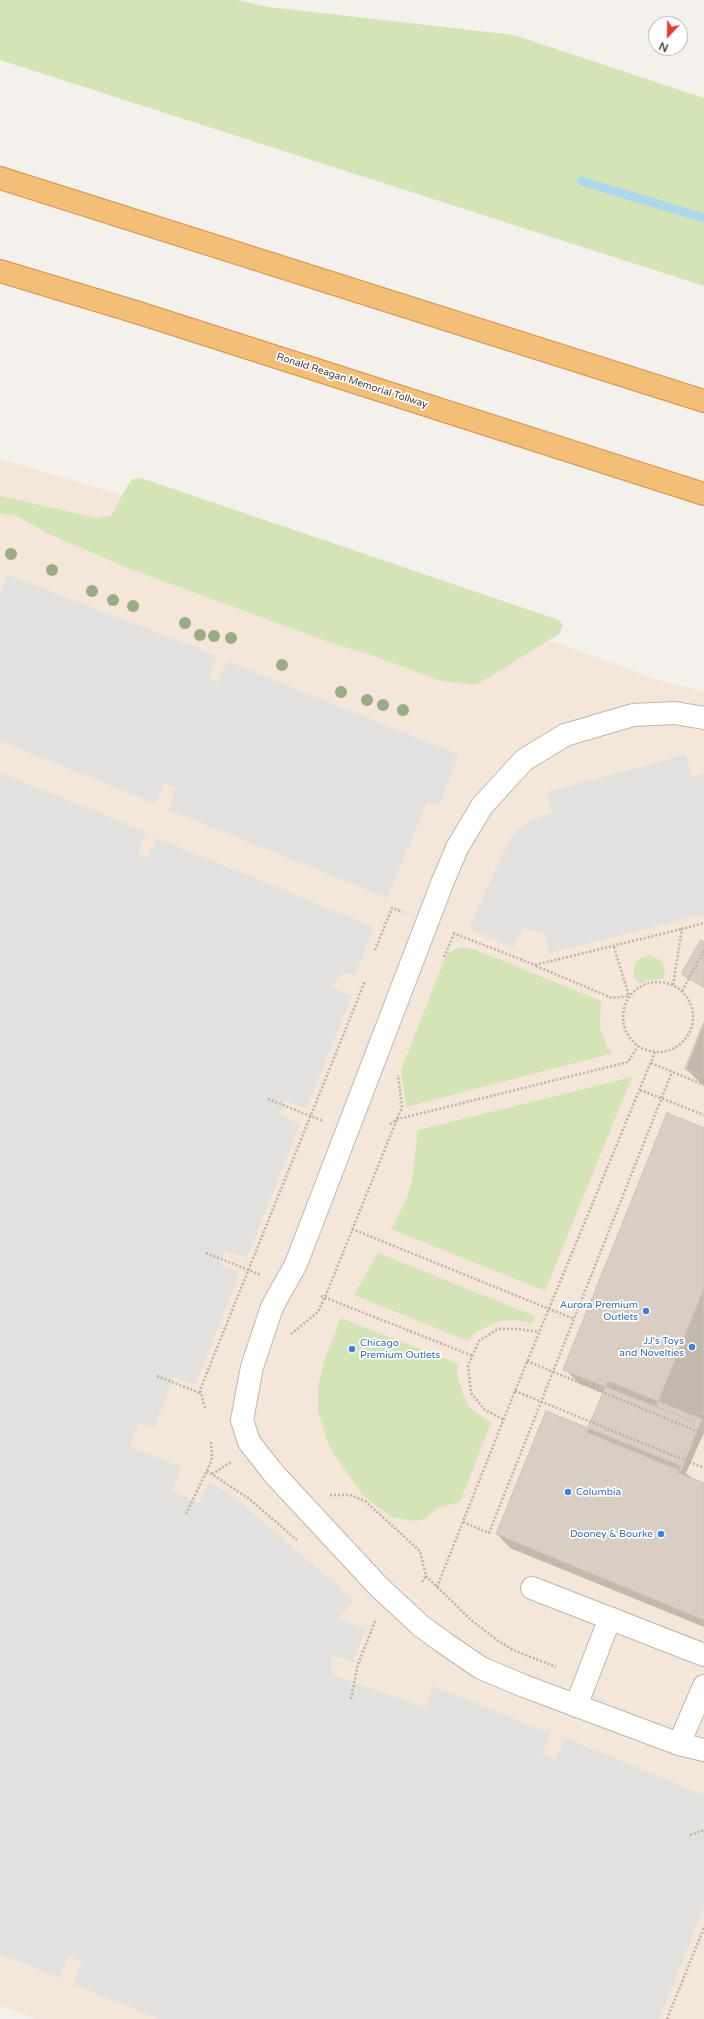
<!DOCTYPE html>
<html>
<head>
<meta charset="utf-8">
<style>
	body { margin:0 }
	#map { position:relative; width:704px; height:2019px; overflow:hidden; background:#f4f0eb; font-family:"Varela Round",sans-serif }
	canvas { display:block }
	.north { position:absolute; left:648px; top:16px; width:40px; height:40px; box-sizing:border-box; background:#fff; border:1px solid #b6b3b0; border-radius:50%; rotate:202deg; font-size:11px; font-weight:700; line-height:16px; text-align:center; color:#484139 }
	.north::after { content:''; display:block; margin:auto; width:14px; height:18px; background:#e8392e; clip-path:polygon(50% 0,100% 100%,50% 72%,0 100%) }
</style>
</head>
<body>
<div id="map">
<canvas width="704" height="2019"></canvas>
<div class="north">N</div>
</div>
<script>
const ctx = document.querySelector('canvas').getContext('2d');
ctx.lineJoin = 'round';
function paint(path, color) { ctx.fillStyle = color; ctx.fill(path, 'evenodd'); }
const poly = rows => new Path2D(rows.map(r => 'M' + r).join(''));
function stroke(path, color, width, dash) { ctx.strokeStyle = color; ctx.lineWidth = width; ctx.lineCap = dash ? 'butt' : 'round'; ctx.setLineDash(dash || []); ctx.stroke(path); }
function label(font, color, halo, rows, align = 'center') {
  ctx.font = font + ' "Varela Round",sans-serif'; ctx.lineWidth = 3.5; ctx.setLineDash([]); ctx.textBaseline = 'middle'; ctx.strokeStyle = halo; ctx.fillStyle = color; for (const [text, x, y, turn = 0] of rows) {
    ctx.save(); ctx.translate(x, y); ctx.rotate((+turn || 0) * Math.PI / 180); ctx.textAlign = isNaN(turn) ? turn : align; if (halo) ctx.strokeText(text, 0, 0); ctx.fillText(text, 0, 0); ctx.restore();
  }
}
paint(poly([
	[0,459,297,547,655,679,704,692,704,2019,36,2019,0,2005]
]), '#f4e6d8');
paint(poly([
	[0,0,237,0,269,7,514,35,704,98,704,286,0,60],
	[141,478,559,620,563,625,559,634,476,685,441,681,374,656,329,642,133,570,51,535,17,516,0,513,0,496,97,518,111,516,127,486,133,479],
	[460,947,474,949,601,1001,600,1028,607,1047,613,1053,406,1107,401,1070,444,961,448,953],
	[650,955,660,960,663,964,665,971,663,979,648,980,640,984,634,977,634,965,640,958],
	[632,1077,545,1291,391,1229,405,1202,412,1181,418,1130],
	[378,1253,535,1316,532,1323,516,1320,499,1321,475,1333,468,1341,354,1295],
	[341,1318,458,1364,457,1374,464,1397,470,1408,491,1423,460,1502,438,1508,425,1519,415,1521,391,1517,363,1495,335,1456,326,1439,318,1410,318,1387,324,1361]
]), '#d4e4b7');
paint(poly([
	[8,575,217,656,209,678,218,682,227,661,459,755,439,805,427,802,387,898,169,810,176,788,164,783,156,804,0,741,0,594],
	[685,755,692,777,704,773,704,914,550,953,543,932,523,929,513,948,469,928,508,843,517,830,534,820,552,813,547,792],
	[0,773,146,832,137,854,148,858,156,838,374,927,355,975,348,973,340,975,332,987,352,996,306,1109,285,1101,280,1115,300,1124,247,1258,225,1250,220,1264,240,1272,195,1385,174,1377,154,1428,143,1423,139,1424,129,1446,181,1467,172,1491,199,1502,209,1482,238,1500,354,1600,338,1619,366,1629,353,1662,333,1655,330,1662,331,1669,335,1676,425,1707,433,1686,550,1733,542,1755,556,1760,565,1738,704,1795,704,1907,659,2019,160,2019,73,1984,82,1962,68,1956,60,1978,0,1954]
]), '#e3e1df');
paint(poly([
	[704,943,704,988,683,974],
	[704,1024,704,1086,686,1069],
	[704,1129,704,1433,686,1473,694,1480,704,1484,704,1627,510,1548,497,1534,589,1429,603,1393,578,1383,565,1369]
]), '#0003');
stroke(poly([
	[581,181,704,218]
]), '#add7eb', 9);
const building = poly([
	[701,940,704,942,704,987,681,974,701,940],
	[704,1022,704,1077,685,1069,704,1022],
	[704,1022,704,1077,685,1069,704,1022],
	[667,1113,704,1128,704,1414,697,1412,693,1421,563,1370,667,1113],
	[704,1288,704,1411,703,1414,697,1412,693,1421,656,1407,704,1288],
	[608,1381,702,1419,681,1471,586,1432,608,1381],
	[546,1411,681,1466,678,1473,704,1483,704,1620,496,1534,546,1411]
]);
paint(building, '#d8cec4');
stroke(building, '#cfc2b5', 1);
const minor = poly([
	[704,718,675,713,633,715,565,735,524,760,482,806,457,848,443,881,296,1264,272,1307,252,1367,242,1420,249,1442,275,1475,378,1586,421,1626,443,1642,481,1668,524,1686,679,1744,704,1750],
	[532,1588,704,1655],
	[576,1706,610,1618],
	[679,1744,704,1686]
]);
const highway = poly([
	[0,178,704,401],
	[0,271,139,313,704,494]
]);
stroke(minor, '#bfb7ae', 24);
stroke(highway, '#d19248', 24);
stroke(poly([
	[453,933,535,965,682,929],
	[614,947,629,996],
	[375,950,392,908,403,912],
	[444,957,454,934],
	[536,966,612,998,629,996],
	'623 1017a35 35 0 1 1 70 0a35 35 0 1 1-70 0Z',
	[673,985,682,929,704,923],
	[682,991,704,951],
	[651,1063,704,1085],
	[640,1090,704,1115],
	[268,1099,323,1121],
	[390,1124,398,1119,628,1062,638,1046],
	[352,1229,574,1319],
	[206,1253,261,1275],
	[321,1296,473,1356],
	[291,1334,318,1312,325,1297,402,1107,398,1075],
	[527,1361,704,1434],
	[157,1376,200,1393],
	[515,1391,704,1468],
	[205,1408,200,1390,365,981],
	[503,1419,485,1410,471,1393,468,1366,479,1341,498,1329,519,1329,539,1332],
	[207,1471,248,1498,297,1540],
	[212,1474,231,1462],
	[330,1495,350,1495,365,1501,420,1551,426,1576,471,1620,497,1640,513,1650,556,1667],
	[186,1514,212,1460,211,1442],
	[463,1522,489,1533,672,1072],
	[422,1582,426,1576],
	[437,1587,515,1391,655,1052],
	[351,1699,358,1664,376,1619],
	[690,1835,704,1830],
	[667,2019,704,1928]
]), '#bfb2a0', 2.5, [2, 2]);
stroke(minor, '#fff', 22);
stroke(highway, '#f2be78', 22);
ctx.fillStyle = '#9aac85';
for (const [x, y] of [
	[11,554],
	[52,570],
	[92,591],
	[113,600],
	[133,606],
	[185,623],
	[200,635],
	[214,636],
	[231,638],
	[282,665],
	[341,692],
	[367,700],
	[383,705],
	[403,710]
]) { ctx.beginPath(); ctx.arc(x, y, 6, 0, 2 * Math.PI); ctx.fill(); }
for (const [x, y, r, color] of [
	[646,1311,4,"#3f7fe0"],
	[692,1347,4,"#3f7fe0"],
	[352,1349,4,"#3f7fe0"],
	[568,1492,4,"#3f7fe0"],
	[661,1534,4,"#3f7fe0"]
]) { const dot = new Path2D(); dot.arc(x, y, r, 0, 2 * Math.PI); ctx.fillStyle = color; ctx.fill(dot); stroke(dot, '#fff', 1.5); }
label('10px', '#484139', '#fff', [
	["Ronald Reagan Memorial Tollway",352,381,18]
]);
label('10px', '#366cbe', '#fff', [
	["Aurora Premium",638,1305],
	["Outlets",638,1317],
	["JJ's Toys",684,1341],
	["and Novelties",684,1353],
	["Chicago",360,1343,"left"],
	["Premium Outlets",360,1355,"left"],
	["Columbia",576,1492,"left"],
	["Dooney & Bourke",653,1534]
], 'right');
</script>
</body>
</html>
